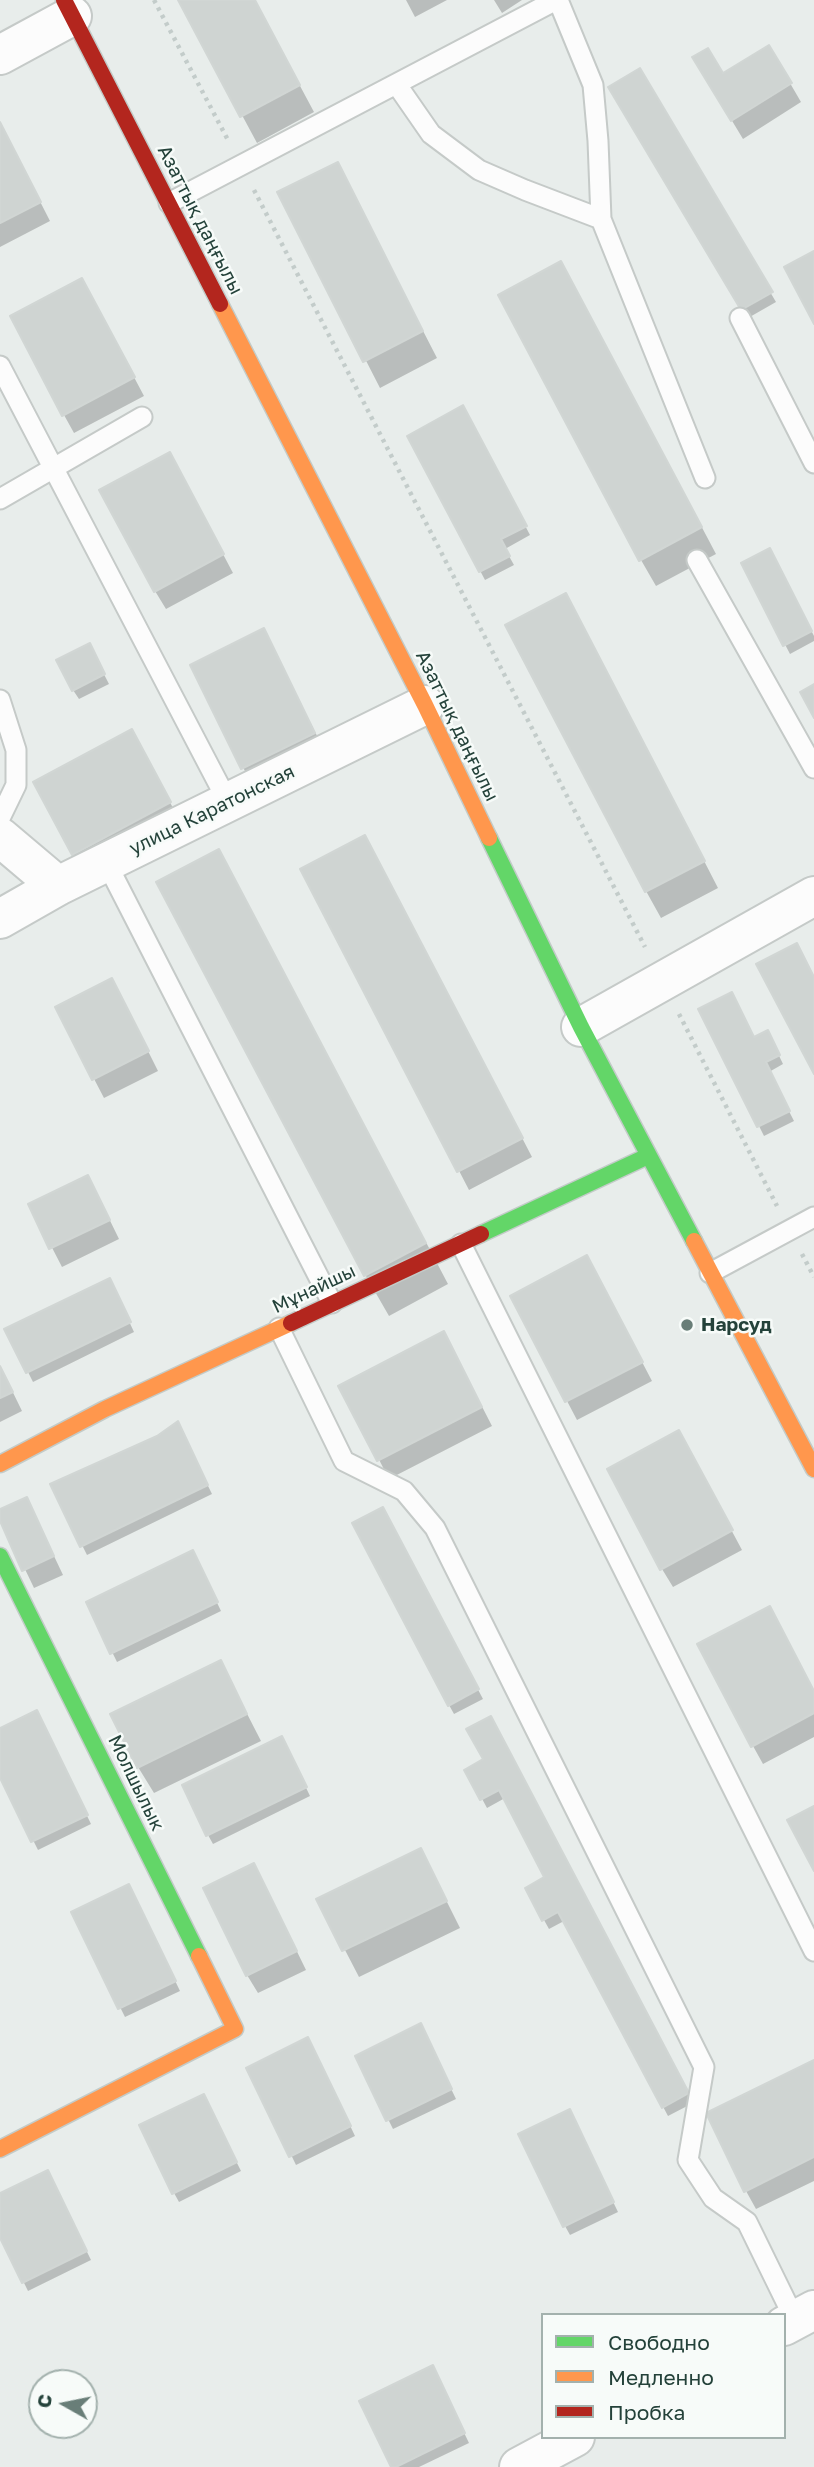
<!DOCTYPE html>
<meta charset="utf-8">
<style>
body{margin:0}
#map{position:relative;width:814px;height:2467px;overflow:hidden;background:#e8edeb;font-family:"Golos Text",sans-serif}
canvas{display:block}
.legend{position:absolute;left:541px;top:2313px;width:245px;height:126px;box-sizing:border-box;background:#f7fbf9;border:2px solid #a3b1ad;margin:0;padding:9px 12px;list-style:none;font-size:21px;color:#24423a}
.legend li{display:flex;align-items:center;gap:14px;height:35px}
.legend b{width:35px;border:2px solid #a3b1ad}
.north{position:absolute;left:28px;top:2369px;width:70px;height:70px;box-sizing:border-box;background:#f7fbf9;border:2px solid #a3b1ad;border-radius:50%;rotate:279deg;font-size:19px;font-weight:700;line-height:28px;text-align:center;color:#24423a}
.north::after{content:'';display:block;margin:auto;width:24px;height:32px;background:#697e78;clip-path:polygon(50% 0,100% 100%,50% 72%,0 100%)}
</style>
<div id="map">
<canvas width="814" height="2467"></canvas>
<ul class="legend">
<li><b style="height:9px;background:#63d668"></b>Свободно</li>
<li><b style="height:9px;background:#ff974d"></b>Медленно</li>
<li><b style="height:9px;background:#b3261e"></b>Пробка</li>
</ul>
<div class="north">С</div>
</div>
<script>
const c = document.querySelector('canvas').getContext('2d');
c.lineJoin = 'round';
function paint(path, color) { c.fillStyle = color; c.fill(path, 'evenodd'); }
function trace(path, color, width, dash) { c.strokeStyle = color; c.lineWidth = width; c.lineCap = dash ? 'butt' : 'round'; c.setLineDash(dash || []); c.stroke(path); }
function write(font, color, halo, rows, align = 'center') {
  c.font = font + ' "Golos Text",sans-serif'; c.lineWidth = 5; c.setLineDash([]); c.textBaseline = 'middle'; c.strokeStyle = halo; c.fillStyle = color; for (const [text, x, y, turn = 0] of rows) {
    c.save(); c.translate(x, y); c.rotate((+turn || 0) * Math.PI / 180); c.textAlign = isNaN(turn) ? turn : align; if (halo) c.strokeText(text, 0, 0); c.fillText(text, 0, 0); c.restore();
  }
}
const shadow = new Path2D(`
 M180,0H254L314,112L257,143Z
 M406,0H447L415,17Z
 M494,0H522L502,13Z
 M769,47L801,102L743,139L705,76H723Z
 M639,70L776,302L748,318L611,88Z
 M0,123L50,221L0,247Z
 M337,164L437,358L380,388L280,193Z
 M576,289L716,554L656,586L641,560Z
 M92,298L144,396L74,433L64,415Z
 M463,408L530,535L505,549L514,565L485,580L409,436Z
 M180,473L233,573L166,609L155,591Z
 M775,559L814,636V641L790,654L743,564Z
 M581,622L718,888L661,918L646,891Z
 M274,649L325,752L253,787L192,666Z
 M94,655L109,684L79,699L73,690Z
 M142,750L180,821L84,873L36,783Z
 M375,855L532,1157L469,1190L303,870Z
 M241,891L448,1284L389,1316L366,1276Z
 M122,999L158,1071L104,1098L57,1008Z
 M701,1010L754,1039L772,1041L783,1064L769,1072L794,1121L764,1136Z
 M98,1196L119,1239L62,1267L30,1205Z
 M597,1276L652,1381L577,1420L567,1401Z
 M114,1289L134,1332L33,1382L7,1330Z
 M454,1352L492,1426L389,1479L341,1386Z
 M0,1366L22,1411L0,1422Z
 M182,1433L212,1494L87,1555L52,1485Z
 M689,1451L742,1550L673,1587L662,1569Z
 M27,1499L63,1575L34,1588L0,1517V1511Z
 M387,1518L483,1699L454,1714L449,1705Z
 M197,1561L221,1611L117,1662L88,1603Z
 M221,1663L261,1741L154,1793L138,1767Z
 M814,1692V1737L763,1764L753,1746Z
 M41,1721L91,1824L38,1850L0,1774V1730Z
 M495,1727L693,2103L668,2116L564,1921L549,1929L544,1920L547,1878L505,1798L487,1808L467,1771L486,1760Z
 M287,1748L310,1796L213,1844L208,1835Z
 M421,1850L460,1928L359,1977L319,1900Z
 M264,1884L306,1970L258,1993L247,1975Z
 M134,1895L180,1991L125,2017L73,1913Z
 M425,2035L456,2099L393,2129L357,2057Z
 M313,2048L355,2136L296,2165L249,2068Z
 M814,2062V2181L756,2209L746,2191Z
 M208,2105L241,2171L179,2202L174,2193Z
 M574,2121L618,2212L570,2235L565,2226Z
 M52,2181L91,2260L28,2291L0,2234V2195Z
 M437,2377L469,2443L419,2467H393Z`);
const building = new Path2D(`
 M178,0H255L300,85L240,117Z
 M769,45L792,83L731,121L692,57L708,48L723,73Z
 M640,68L773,292L741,310L608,87Z
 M0,122L41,202L0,223Z
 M338,162L423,331L363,362L277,192Z
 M814,251V324L784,267Z
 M561,261L702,527L639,561L498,295Z
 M82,278L135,377L62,416L10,316Z
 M463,405L527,526L501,539L510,556L479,572L407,436Z
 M170,452L224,554L154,592L99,490Z
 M770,548L812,631L783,646L741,563Z
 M566,593L705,861L645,892L505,625Z
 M264,628L315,733L241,769L190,665Z
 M90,643L105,674L72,691L56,660Z
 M814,684V718L800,692Z
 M132,729L171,802L72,855L33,782Z
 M365,835L523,1138L457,1172L300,869Z
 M219,849L426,1243L364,1276L156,882Z
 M797,943L814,977V1074L756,964Z
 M112,978L149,1051L92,1080L55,1007Z
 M732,992L754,1037L768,1030L780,1055L766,1062L790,1111L757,1127L698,1009Z
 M88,1175L110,1220L49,1249L28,1204Z
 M587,1255L643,1362L565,1402L510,1296Z
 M110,1278L131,1322L26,1373L4,1329Z
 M444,1331L482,1407L377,1461L338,1386Z
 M0,1366L13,1392L0,1398Z
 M178,1421L208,1485L80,1547L50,1484L157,1436Z
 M679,1430L733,1530L660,1570L607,1469Z
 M27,1497L54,1556L22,1571L0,1521V1509Z
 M383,1507L479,1689L448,1706L352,1523Z
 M193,1550L218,1602L110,1654L86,1602Z
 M770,1606L814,1691V1713L751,1747L697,1644Z
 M221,1660L247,1714L137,1768L110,1714Z
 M37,1710L88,1815L31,1842L0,1778V1728Z
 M491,1716L689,2093L662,2108L558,1912L542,1921L525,1888L544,1877L499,1790L480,1800L464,1770L483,1759L466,1729Z
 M282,1736L307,1787L206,1836L182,1785Z
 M814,1806V1871L787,1820Z
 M421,1848L447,1901L342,1951L316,1899Z
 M254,1863L297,1951L246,1976L203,1888Z
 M129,1884L176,1981L118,2009L71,1912Z
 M421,2023L452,2089L386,2121L355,2056Z
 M308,2037L351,2126L289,2157L246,2068Z
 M814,2060V2157L744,2192L706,2113Z
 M204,2094L237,2162L172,2194L139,2125Z
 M570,2109L614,2202L563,2227L518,2134Z
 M48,2170L87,2251L22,2283L0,2238V2193Z
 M433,2365L465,2433L396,2467H391L359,2401Z`);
const path = new Path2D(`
 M154,0L229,142
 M254,190L645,947
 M679,1014L777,1206
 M802,1254L814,1277`);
const lane = new Path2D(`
 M558,0L593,85L598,141L601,219L705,478
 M397,85L431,134L479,170L525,190L601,219
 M169,203L556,0
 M740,318L814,463
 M0,366L228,802
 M0,499L142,417
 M697,560L814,768
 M0,700L16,750V785L0,818
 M106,862L332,1303
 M461,1244L814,1951
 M710,1273L814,1217
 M279,1328L344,1461L404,1491L435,1528L704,2067L688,2160L713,2198L747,2222L795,2320`);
const street = new Path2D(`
 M0,55L72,16
 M0,837L58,886
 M0,919L58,886L425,705
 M581,1027L814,896
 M784,2326L814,2310
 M519,2467L575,2437`);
const fast = new Path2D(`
 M489,838L581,1027L694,1241
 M481,1234L648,1156
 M0,1556L199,1956`);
const slow = new Path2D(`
 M220,304L425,705L489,838
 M694,1241L814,1469
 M0,1464L105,1409L291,1323
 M0,2149L235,2029L199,1956`);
const jam = new Path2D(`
 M64,0L220,304
 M291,1323L481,1234`);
const markers = [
 [687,1325,7,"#697e78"]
];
const streetNames = [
 ["Азаттық даңғылы",200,220,63],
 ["Азаттық даңғылы",457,726,64],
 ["улица Каратонская",212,810,-26],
 ["Мұнайшы",314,1289,-25],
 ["Молшылык",136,1783,64]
];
const poiNames = [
 ["Нарсуд",701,1325]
];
paint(shadow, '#0003');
paint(building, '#cfd4d2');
trace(building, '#d1d6d4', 2);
trace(lane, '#c5cac8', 23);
trace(street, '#c5cac8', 42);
trace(fast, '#c3cbc8', 19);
trace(slow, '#c3cbc8', 19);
trace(jam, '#c3cbc8', 19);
trace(path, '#c3ccca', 4.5, [3.5, 5]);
trace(lane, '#fcfcfc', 19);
trace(street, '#fcfcfc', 38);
trace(fast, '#63d668', 16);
trace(slow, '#ff974d', 16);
trace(jam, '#b3261e', 16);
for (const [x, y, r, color] of markers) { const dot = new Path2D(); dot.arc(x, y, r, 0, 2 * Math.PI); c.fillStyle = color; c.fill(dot); trace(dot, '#f7fbf9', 2.5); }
write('19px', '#24423a', '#f7fbf9', streetNames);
write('bold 19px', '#24423a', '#f7fbf9', poiNames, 'left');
</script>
